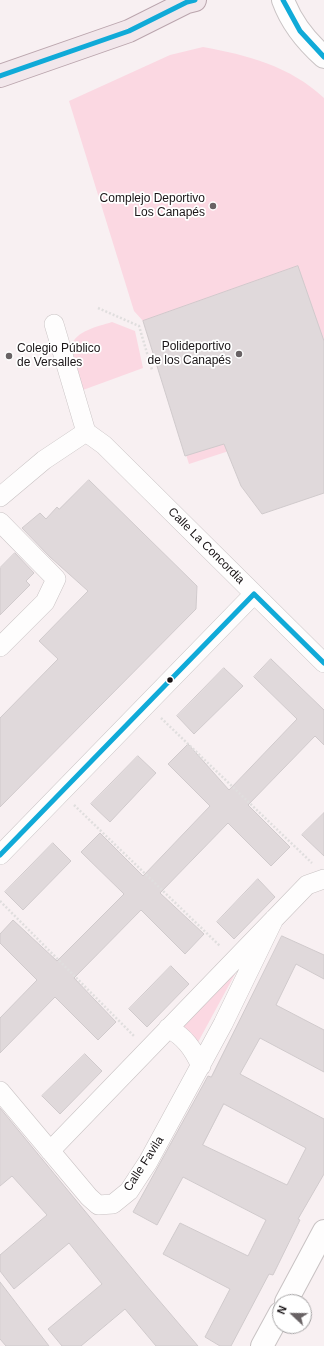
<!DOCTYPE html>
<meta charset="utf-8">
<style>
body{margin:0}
#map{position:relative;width:324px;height:1346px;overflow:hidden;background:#f8f0f2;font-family:Helvetica,sans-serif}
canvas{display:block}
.north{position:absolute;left:272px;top:1294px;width:40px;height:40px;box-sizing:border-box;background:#fff;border:1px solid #a3a1a2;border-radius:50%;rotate:292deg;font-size:11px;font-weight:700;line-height:16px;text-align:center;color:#1a1517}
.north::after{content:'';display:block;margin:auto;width:14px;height:18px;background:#686264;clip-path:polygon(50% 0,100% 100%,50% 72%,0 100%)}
</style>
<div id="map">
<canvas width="324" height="1346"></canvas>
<div class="north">N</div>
</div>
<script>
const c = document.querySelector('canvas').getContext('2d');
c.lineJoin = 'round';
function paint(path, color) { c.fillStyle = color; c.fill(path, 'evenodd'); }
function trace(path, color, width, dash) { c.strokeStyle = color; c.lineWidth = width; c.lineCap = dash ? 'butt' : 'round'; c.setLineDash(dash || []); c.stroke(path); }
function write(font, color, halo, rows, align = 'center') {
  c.font = font + ' Helvetica,sans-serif'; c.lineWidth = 3.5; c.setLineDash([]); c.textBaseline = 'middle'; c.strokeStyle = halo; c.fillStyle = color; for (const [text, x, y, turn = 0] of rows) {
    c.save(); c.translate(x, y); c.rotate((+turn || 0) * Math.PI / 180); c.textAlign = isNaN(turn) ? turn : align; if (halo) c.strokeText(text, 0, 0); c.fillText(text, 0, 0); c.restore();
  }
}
const green = new Path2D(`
 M203,47C247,55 290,66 324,98V420L189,464L143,321L134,311L69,101L170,55Z
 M112,322L135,331L143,368L83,390L71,346C77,330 97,327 112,322Z
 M236,971L235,974L197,1044L183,1029V1019Z`);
const building = new Path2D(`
 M298,266L324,341V493L262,514L241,486L224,444L185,456L143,321Z
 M89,480L197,586L196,609L0,807V718L58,659L39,641L88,591L50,557L22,528L40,513L46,519L57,507L59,509Z
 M15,553L34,573L26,581L30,585L0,615V568Z
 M271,659L324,710V745L315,736L248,805L290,847L271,866L228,823L160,893L204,934L185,954L141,910L74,978L116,1022L98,1040L55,997L0,1053V1018L37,980L0,943V934L13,920L57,961L124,894L81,852L100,833L143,876L210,806L168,764L188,744L229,790L297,719L254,677Z
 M224,668L243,686L194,734L177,716Z
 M138,756L156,773L110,822L91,804Z
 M324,813V856L302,835Z
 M53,843L71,861L23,910L5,892Z
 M258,879L275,897L234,939L217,922Z
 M282,936L324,955V979L296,964L276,1005L324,1030V1072L260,1038L240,1074L324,1119V1174L298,1219L300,1220L273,1275L269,1274L231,1346H220L205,1337L230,1289L163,1254L180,1223L248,1256L266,1220L183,1177L157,1225L133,1212L208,1076L211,1077ZM224,1104L306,1148L287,1185L203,1145Z
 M171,966L189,984L147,1027L129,1009Z
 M85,1054L102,1071L60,1114L42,1096Z
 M0,1108L145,1284L198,1346H156L125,1309L81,1346H62L48,1329L102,1284L69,1243L14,1289L0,1271V1255L47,1215L12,1176L0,1186Z
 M0,1282L49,1346H6L0,1339Z`);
const path = new Path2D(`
 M98,308L139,326L152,370
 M161,718L312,863
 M74,805L220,946
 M0,901L134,1036`);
const street = new Path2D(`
 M54,324L86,432
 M86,432L104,445L324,663
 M0,497L44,460L86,432
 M0,522L56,579L45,602L0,647
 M0,855L254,594
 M168,1028C185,1037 193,1049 201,1066
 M0,1091L89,1197L98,1205L113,1204L129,1191L148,1162L223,1024L274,919
 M50,1151L307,885L324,879`);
const secondary = new Path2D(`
 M283,0C291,22 307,42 324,57
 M286,1302L324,1231
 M262,1346L280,1313`);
const primary = new Path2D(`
 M0,76L129,31L187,2L195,0`);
const bus1 = new Path2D(`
 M283,0L300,31L324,57
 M0,76L129,31L187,2L195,0
 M0,855L254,594L324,663`);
const markers = [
 [213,206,4,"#686264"],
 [239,354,4,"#686264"],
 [9,356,4,"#686264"],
 [170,680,3.5,"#1a1517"]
];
const poiNames = [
 ["Complejo Deportivo",205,199],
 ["Los Canapés",205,213],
 ["Polideportivo",231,347],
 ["de los Canapés",231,361],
 ["Colegio Público",17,349,"left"],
 ["de Versalles",17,363,"left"]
];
const streetNames = [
 ["Calle La Concordia",206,546,45],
 ["Calle Favila",144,1164,-57]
];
paint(green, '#fbd8e2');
paint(building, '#e0d9db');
trace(building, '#d0cacc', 1);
trace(street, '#c8c2c3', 20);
trace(secondary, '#c8c2c3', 24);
trace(primary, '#baa5ad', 24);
trace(path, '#e0dede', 2.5, [2, 2]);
trace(street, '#fefdfd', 19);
trace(secondary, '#fefdfd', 22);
trace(primary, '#f2e7eb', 22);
trace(bus1, '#10aad8', 5);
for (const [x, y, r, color] of markers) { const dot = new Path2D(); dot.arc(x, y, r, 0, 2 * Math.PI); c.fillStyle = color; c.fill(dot); trace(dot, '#fff', 1.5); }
write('12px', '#1a1517', '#fff', poiNames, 'right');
write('12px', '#1a1517', '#fff', streetNames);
</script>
